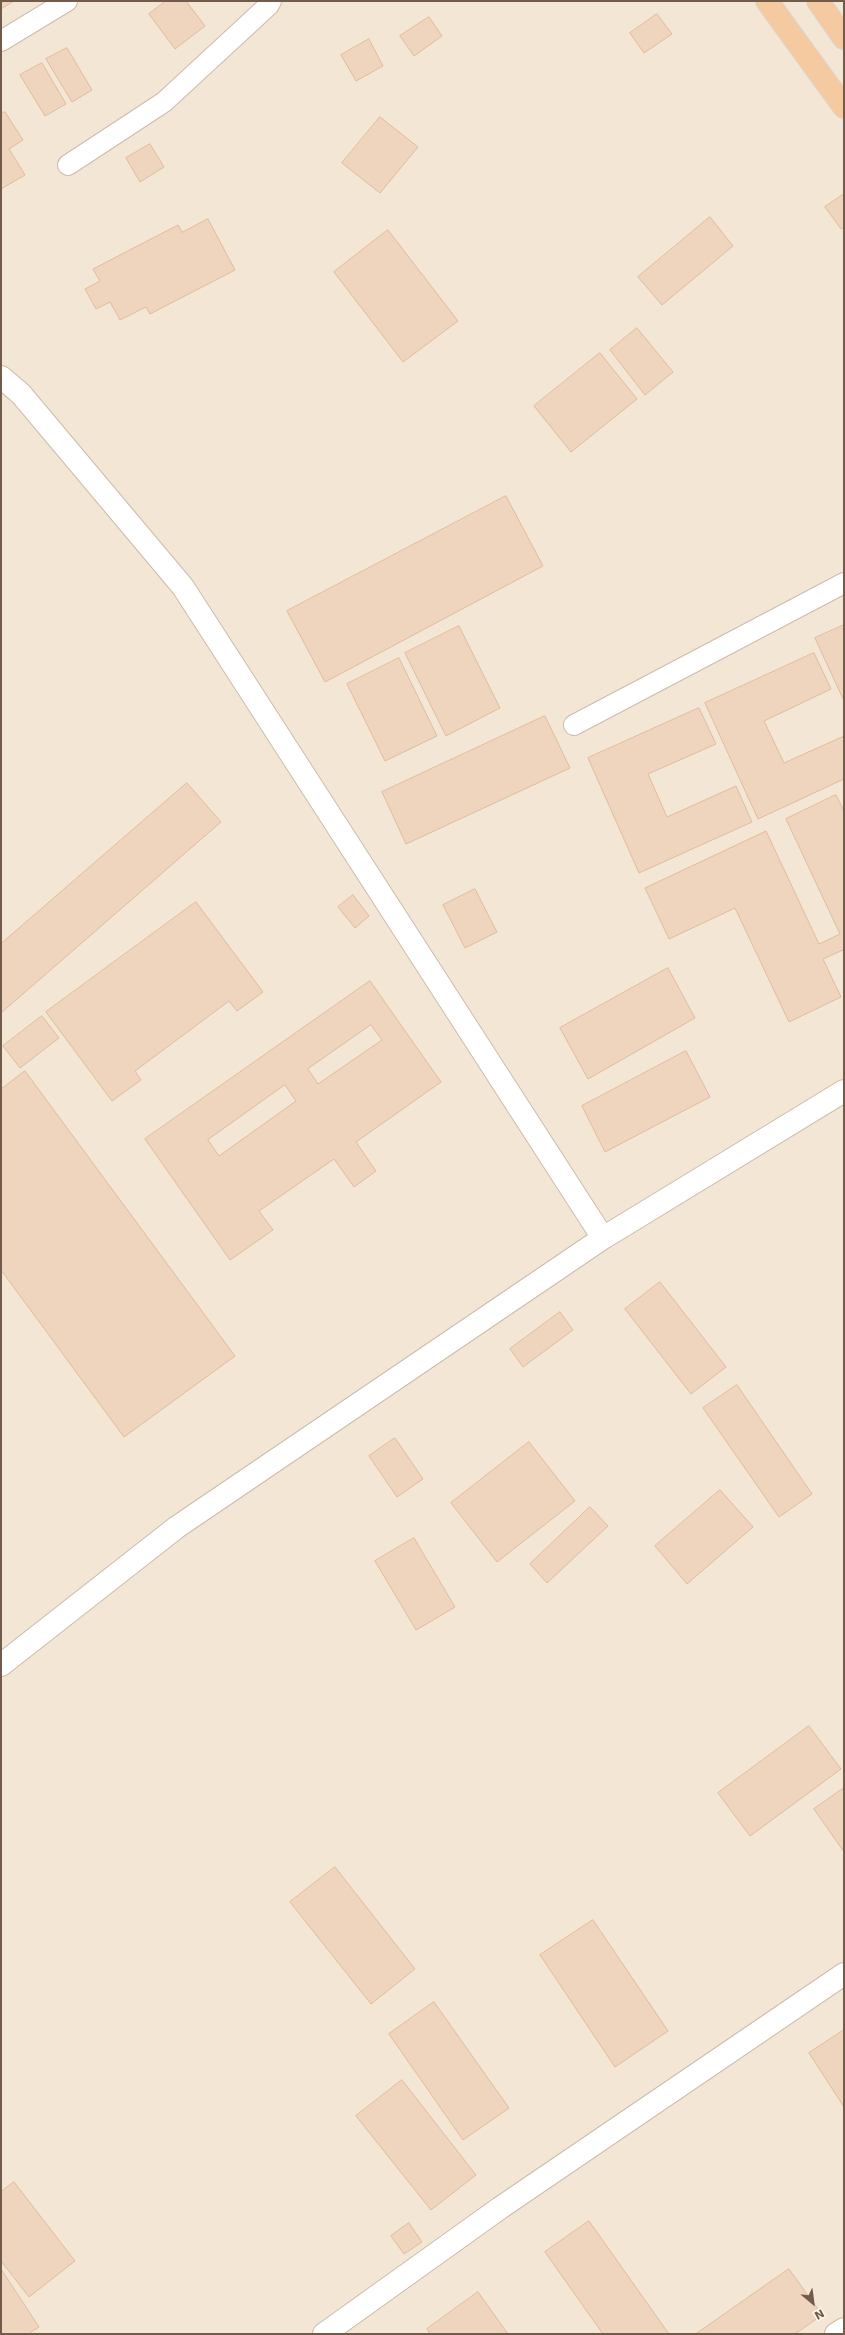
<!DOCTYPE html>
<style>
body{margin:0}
#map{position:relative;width:845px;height:2335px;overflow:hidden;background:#fbf4e5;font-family:"DejaVu Sans",sans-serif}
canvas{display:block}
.frame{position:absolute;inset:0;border:2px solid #735b4b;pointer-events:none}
.north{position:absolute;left:793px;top:2283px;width:40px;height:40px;-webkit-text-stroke:3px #fef8eb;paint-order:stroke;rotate:151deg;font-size:11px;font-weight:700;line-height:16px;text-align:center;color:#735b4b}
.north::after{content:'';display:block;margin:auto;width:14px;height:18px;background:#735b4b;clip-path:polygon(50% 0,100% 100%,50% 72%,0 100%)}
</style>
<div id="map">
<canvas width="845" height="2335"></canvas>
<div class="frame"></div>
<div class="north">N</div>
</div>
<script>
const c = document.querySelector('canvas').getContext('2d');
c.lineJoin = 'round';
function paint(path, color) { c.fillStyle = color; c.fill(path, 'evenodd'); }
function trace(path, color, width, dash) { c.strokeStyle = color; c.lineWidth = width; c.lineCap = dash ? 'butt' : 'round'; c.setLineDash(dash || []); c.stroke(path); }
const residential = new Path2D(`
 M1,1H844V2334H1Z`);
const building = new Path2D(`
 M1,1H14L1,9Z
 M166,1H186L205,26L175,49L149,14Z
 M657,14L672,34L644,53L630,33Z
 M429,17L442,36L414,56L400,36Z
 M369,39L383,66L356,81L341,55Z
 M67,48L92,90L72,102L46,59Z
 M42,63L66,104L45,116L20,75Z
 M5,112L23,140L9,149L25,175L1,189V114Z
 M380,117L418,147L380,193L342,163Z
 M150,144L164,167L140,182L126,158Z
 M844,194V227L841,229L825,207Z
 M710,217L733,246L662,305L638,277Z
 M208,219L235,270L150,314L146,307L120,320L110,302L96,309L85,289L100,281L93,269L178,225L182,232Z
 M388,230L458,321L403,362L334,272Z
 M637,328L673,372L645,395L610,350Z
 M600,353L637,399L571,452L534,406Z
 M506,496L543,566L325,682L287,611Z
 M844,625V701L815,638Z
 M459,626L500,708L446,736L405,653Z
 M814,653L831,689L764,721L784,763L844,736V779L758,819L705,703Z
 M399,658L437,736L385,761L347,684Z
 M699,708L716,744L648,774L667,817L736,786L752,822L639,873L588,758Z
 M545,716L570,768L406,844L382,792Z
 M187,783L221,822L1,1013V944Z
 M836,795L844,811V951L843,950L823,959L841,997L789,1022L735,908L669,939L645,888L766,831L819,944L840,934L786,819Z
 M475,889L497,932L465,948L443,905Z
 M353,895L369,916L355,928L338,907Z
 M196,902L263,992L237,1011L229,1001L135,1071L141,1080L112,1101L46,1012Z
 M668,968L695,1018L588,1079L560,1028Z
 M370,981L441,1082L356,1142L376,1171L354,1187L334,1159L259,1211L273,1230L230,1260L145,1139ZM371,1025L382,1040L318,1084L308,1069ZM285,1085L296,1101L219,1156L208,1140Z
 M42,1016L59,1038L20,1068L3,1046Z
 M686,1051L710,1097L605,1152L582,1106Z
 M25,1071L235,1356L124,1437L1,1270V1086L2,1088Z
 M660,1282L726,1367L691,1394L625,1309Z
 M560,1312L573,1330L523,1367L510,1349Z
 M737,1385L812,1494L779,1517L703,1408Z
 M395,1438L423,1479L397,1497L369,1456Z
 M529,1442L575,1501L497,1562L451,1503Z
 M720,1490L753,1527L687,1584L655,1546Z
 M590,1507L608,1526L547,1583L530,1564Z
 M414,1538L455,1607L416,1630L375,1561Z
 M809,1726L841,1769L750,1836L718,1793Z
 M844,1788V1852L814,1809Z
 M335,1867L415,1969L371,2004L290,1902Z
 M593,1920L668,2031L615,2067L540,1955Z
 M434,2002L509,2108L463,2140L389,2034Z
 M844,2030V2107L809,2053Z
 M402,2080L476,2175L431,2210L356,2116Z
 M14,2182L75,2261L29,2297L1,2261V2192Z
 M589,2221L669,2334H603L545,2252Z
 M409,2223L422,2242L404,2254L391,2236Z
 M1,2269L39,2327L28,2334H1Z
 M789,2269L822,2315L795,2334H696Z
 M478,2292L508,2334H430L427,2329Z`);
const service = new Path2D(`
 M1,41L67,1
 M68,165L164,102L268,6L271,1
 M574,725L844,583`);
const minor = new Path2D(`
 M1,377L21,394L183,587L603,1238
 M1,1665L177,1527L603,1238L844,1091
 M324,2334L500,2208L844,1974
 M836,2334L844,2329`);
const trunk = new Path2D(`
 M767,1L844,107
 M818,1L844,38`);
paint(residential, '#f3e6d4');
paint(building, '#efd4be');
trace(building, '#e1bc9f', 1);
trace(service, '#ccbcac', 22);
trace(minor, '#ccbcac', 24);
trace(trunk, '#dbd4d0', 24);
trace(service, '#fff', 20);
trace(minor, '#fff', 22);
trace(trunk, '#f5caa0', 22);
</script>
